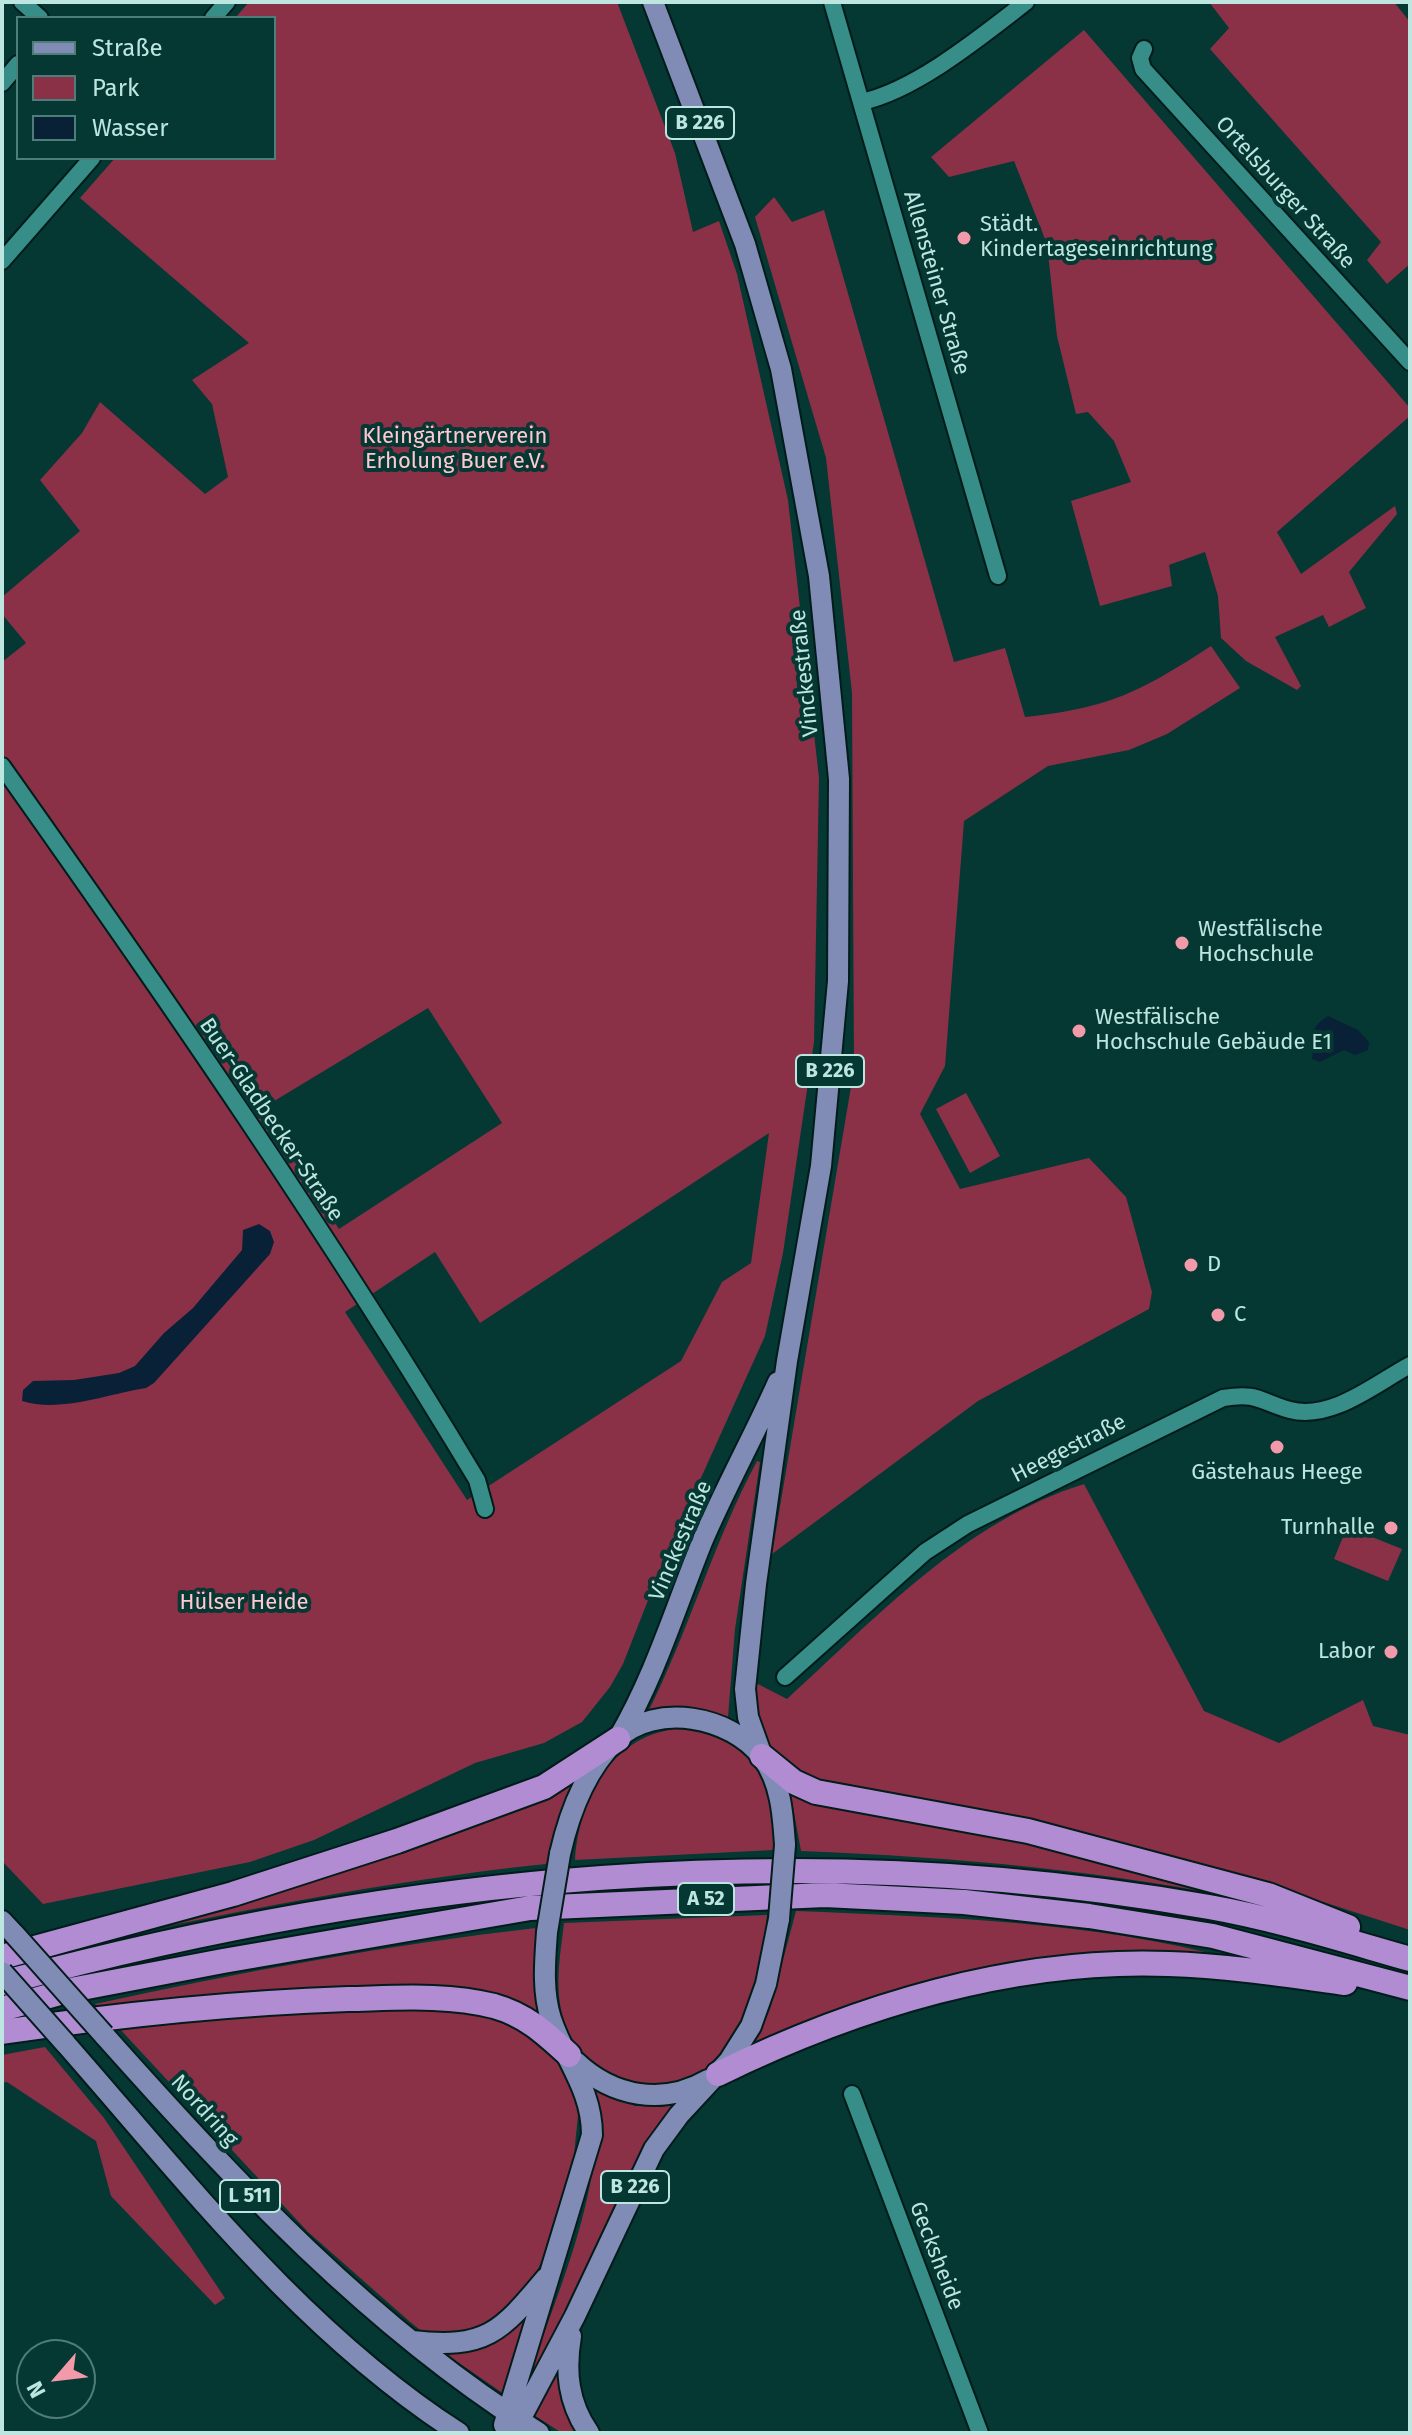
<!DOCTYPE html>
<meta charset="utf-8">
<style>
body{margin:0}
#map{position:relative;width:1412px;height:2435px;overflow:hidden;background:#053733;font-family:"Fira Sans",sans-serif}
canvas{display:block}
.frame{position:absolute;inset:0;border:4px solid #bee6e1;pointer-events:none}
.legend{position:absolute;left:16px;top:16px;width:260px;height:144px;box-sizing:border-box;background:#053733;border:2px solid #4f7d79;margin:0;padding:10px 14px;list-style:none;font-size:24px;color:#bee6e1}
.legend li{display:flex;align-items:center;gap:16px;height:40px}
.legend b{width:40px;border:2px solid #4f7d79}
.north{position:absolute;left:16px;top:2339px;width:80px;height:80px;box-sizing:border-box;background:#053733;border:2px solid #4f7d79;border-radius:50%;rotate:242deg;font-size:22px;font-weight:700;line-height:32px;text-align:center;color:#bee6e1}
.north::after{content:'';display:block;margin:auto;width:28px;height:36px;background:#f39aaa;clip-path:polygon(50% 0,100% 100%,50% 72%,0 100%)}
</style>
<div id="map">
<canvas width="1412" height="2435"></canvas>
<div class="frame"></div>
<ul class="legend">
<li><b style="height:10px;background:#808cb5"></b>Straße</li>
<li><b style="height:22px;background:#8a3148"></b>Park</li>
<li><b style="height:22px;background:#092137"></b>Wasser</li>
</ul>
<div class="north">N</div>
</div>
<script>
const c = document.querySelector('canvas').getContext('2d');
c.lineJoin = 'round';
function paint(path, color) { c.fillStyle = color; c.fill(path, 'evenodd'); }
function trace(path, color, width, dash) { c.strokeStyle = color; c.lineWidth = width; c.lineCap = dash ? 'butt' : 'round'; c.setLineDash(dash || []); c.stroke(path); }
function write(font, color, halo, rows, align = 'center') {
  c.font = font + ' "Fira Sans",sans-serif'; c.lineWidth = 8; c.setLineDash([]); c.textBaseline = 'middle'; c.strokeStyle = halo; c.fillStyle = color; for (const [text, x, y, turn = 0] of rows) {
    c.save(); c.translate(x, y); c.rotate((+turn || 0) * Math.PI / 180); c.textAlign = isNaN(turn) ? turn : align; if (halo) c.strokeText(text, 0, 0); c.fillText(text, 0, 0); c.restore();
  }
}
const green = new Path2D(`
 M249,2H617L675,153L693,232L719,221L737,274L788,500L819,778L814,1042L783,1253L765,1336L663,1562L623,1664L610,1687L582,1722L544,1743L475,1763L314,1840L250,1862L43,1904L2,1861V662L26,643L2,614V597L80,531L40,480L82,433L100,402L205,494L228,477L212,404L192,380L249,343L80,198L115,158H274V18H235ZM428,1008L502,1123L339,1229L261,1109ZM769,1133L751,1263L722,1282L681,1361L467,1500L345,1312L435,1252L480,1323Z
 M1209,2H1394L1410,22V264L1387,284L1367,260L1381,242L1210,49L1229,28Z
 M1084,30L1410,408V416L1277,532L1301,574L1395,506L1397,514L1349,572L1366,608L1329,627L1323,615L1275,637L1301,686L1297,690L1246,661L1221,638L1218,596L1205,552L1169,565L1172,586L1100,606L1071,501L1131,482L1114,441L1088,412L1076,414L1057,336L1047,244L1014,161L949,177L931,157Z
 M774,197L792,222L824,210L954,662L1005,648L1025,717C1110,708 1140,692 1211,646L1240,688L1167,734L1129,750L1048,766L964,821L945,1066L920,1114L960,1189L1089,1158L1126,1197L1152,1292L1149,1309L978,1401L772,1554L854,1069L852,693L826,458L755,217Z
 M966,1093L1000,1156L970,1173L936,1109Z
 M757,1461L760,1462L735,1629L728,1717C701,1708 676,1705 647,1714C689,1631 713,1543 757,1461Z
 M1084,1484L1204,1711L1279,1743L1363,1700L1373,1726L1410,1735V1930L1218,1868L978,1812L831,1786L803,1776L776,1759L760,1734L754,1682L787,1699C877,1617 965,1521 1084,1484Z
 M1347,1527L1402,1549L1388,1581L1334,1559Z
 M675,1729C720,1731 759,1754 772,1800C776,1815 774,1834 774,1850L575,1860C579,1800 610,1737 675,1729Z
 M572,1784L546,1864C383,1881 223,1914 62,1948Z
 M790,1791L1012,1836L1263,1903C1110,1871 957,1857 801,1851Z
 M796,1911C939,1917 1094,1921 1232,1959L1108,1957L750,2052L770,2009Z
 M767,1915C762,1965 755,2016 721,2057C676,2108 589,2087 566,2026C553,1993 560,1957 564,1923Z
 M536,1928L537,1989L544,2018L525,2007L101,2012L95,2004C241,1972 387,1945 536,1928Z
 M402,2007L493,2014L527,2030L564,2062L579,2106L574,2155L541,2263L522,2299L479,2334H425L409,2321L308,2232L118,2027L267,2010Z
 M45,2047L104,2118L225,2298L215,2305L111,2196L96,2141L7,2082L2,2083V2055Z
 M594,2089L635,2106L674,2105L644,2146L531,2393L521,2405C549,2303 608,2198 594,2089Z
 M530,2311L504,2394L449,2356L451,2351Z
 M563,2353L580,2433H562L532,2414Z`);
const water = new Path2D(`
 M1328,1016L1358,1030L1369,1042L1368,1050L1355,1055L1344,1050L1320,1062L1312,1059C1315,1040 1307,1028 1328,1016Z
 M259,1224L270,1231L274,1242L270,1254L154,1383L146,1388C108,1394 60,1413 22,1401L23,1390L33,1381L74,1380L119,1373L135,1366L164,1333L193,1308L242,1250L243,1230Z`);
const minor = new Path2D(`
 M22,2L40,18
 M832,2L998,576
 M213,18L227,2
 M1144,49L1140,58L1143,69L1410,362
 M2,83L18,64
 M861,102C915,91 982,36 1026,2
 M2,261L92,158
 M2,766C167,999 330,1235 477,1480L485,1509
 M785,1677L925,1552L968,1524L1223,1398C1259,1392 1260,1402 1290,1410C1331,1421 1375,1384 1410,1365
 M852,2094L980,2433`);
const major = new Path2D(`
 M653,2L745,244L781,369L819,576L839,779L838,981L821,1166L787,1361L756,1584L745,1689L748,1717L762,1756
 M618,1739C655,1676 675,1609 702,1542C725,1488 754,1436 778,1382
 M560,1854C569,1814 586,1769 617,1739C656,1702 731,1716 762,1757C781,1782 783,1815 785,1845
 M2,1921L15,1935
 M104,2035C236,2183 370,2327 539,2433
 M65,2043C187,2182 302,2332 459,2433
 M576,2062C613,2097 663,2106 708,2080
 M571,2336C565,2371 568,2403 589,2433
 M412,2341C486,2349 500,2333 546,2278
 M504,2425L592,2135C592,2089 565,2061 551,2019C542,1991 545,1960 547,1932
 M513,2433L575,2316L654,2149L679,2115L729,2061L751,2026L766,1984L779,1919`);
const highway = new Path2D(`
 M762,1756L794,1782L816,1792L1028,1831L1268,1895L1348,1927
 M2,1957L233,1894L397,1841L544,1787L618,1739
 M2,1983C398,1876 803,1835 1209,1907C1277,1919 1343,1940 1410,1959
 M2,2009L71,1990L223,1961L530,1908L825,1895L964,1902L1089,1916L1213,1936L1410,1988
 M2,2032C117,2015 231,2003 348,1999C396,1998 447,1994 494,2006C526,2015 545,2033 569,2055
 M718,2074C857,2006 1014,1958 1169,1964C1228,1966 1287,1975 1345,1983`);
const majorBridge = new Path2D(`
 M779,1919L785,1845
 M547,1932L560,1854
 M15,1935L104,2035
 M2,1972L65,2043`);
const markers = [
 [964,238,8,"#f39aaa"],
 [1182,943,8,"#f39aaa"],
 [1079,1031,8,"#f39aaa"],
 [1191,1265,8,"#f39aaa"],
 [1218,1315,8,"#f39aaa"],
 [1277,1447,8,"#f39aaa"],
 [1391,1528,8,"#f39aaa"],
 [1391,1652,8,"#f39aaa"]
];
const shields = [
 [700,123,68],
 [830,1071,68],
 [706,1899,56],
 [635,2187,68],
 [250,2196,60]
];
const shieldNames = [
 ["B 226",700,123],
 ["B 226",830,1071],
 ["A 52",706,1899],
 ["B 226",635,2187],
 ["L 511",250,2196]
];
const streetNames = [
 ["Ortelsburger Straße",1285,193,48],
 ["Allensteiner Straße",936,283,74],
 ["Vinckestraße",805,673,-96],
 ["Buer-Gladbecker-Straße",271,1120,56],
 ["Heegestraße",1069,1449,-27],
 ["Vinckestraße",681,1541,-67],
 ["Nordring",204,2111,48],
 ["Gecksheide",936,2256,69]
];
const poiNames = [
 ["Städt.",980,225],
 ["Kindertageseinrichtung",980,250],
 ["Westfälische",1198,930],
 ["Hochschule",1198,955],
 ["Westfälische",1095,1018],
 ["Hochschule Gebäude E1",1095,1043],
 ["D",1207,1265],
 ["C",1234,1315],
 ["Gästehaus Heege",1277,1473,"center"],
 ["Turnhalle",1375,1528,"right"],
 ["Labor",1375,1652,"right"]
];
const parkNames = [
 ["Kleingärtnerverein",455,437],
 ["Erholung Buer e.V.",455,462],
 ["Hülser Heide",244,1603]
];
paint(green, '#8a3148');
paint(water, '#092137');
trace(minor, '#021c1a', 20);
trace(major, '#021c1a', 24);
trace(highway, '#021c1a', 28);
trace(minor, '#378d87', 16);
trace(major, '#808cb5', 20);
trace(highway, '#b18cd3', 24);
trace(majorBridge, '#021c1a', 24, []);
trace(majorBridge, '#808cb5', 20);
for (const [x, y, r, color] of markers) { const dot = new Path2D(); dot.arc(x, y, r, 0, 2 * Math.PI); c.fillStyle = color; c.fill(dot); trace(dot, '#053733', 3); }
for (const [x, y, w] of shields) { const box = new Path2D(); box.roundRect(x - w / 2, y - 16, w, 32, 6); c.fillStyle = '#053733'; c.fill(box); trace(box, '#bee6e1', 2); }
write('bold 20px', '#bee6e1', null, shieldNames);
write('22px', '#bee6e1', '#053733', streetNames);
write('22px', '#bee6e1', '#053733', poiNames, 'left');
write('22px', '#ffc9d1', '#053733', parkNames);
</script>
